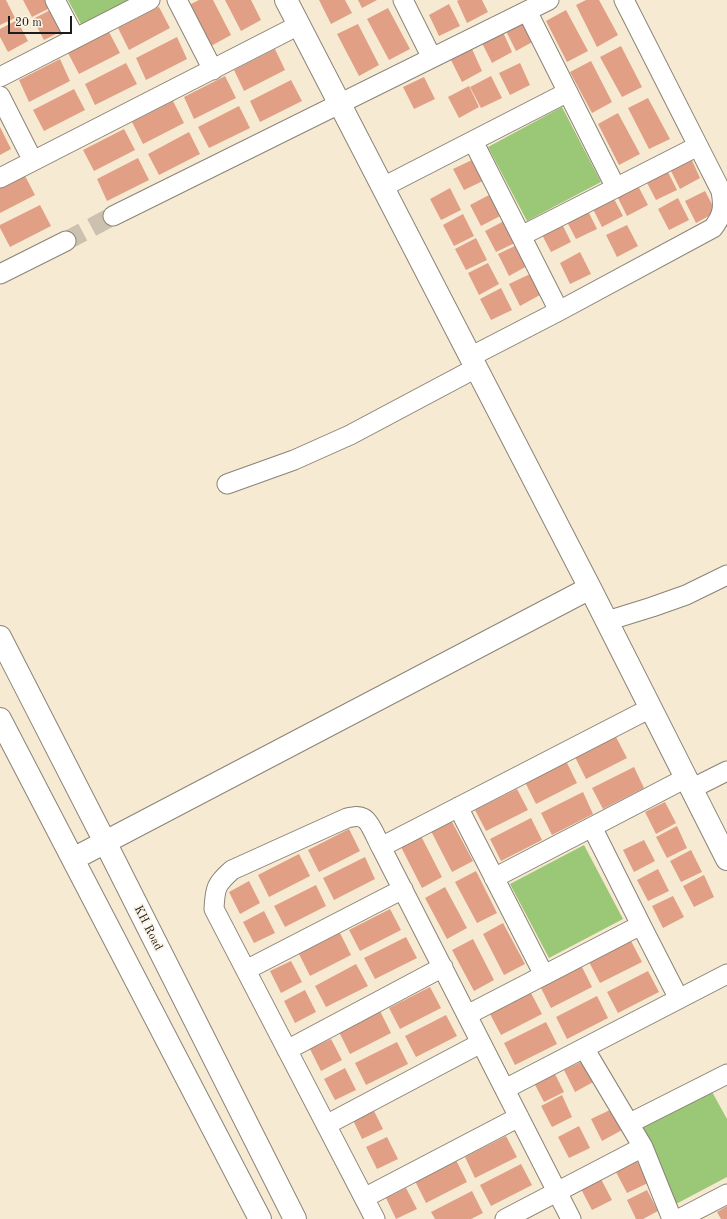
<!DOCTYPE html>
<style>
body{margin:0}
#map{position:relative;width:727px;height:1219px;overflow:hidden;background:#f7ead2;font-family:"Old Standard TT",serif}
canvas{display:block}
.scale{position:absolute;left:8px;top:16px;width:64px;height:18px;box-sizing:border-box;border:2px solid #1c1c1c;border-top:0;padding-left:5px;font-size:12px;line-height:14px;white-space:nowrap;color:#1c1c1c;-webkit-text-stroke:3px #fcf5e5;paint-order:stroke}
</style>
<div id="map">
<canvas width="727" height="1219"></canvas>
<div class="scale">20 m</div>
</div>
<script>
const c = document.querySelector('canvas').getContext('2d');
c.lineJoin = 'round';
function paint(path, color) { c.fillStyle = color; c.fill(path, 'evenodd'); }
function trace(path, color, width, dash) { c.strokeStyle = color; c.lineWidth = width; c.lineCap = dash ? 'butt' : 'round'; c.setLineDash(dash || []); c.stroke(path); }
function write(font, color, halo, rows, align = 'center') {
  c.font = font + ' "Old Standard TT",serif'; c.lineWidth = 3.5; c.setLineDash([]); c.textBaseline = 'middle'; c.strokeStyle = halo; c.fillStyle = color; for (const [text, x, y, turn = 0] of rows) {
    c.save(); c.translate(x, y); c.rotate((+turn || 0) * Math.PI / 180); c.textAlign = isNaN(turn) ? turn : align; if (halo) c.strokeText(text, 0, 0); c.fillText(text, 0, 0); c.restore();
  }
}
const green = new Path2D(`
 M68,0H132L82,26Z
 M562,107L601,182L527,221L488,147Z
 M584,845L623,919L549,958L510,884Z
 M711,1090L727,1119V1177L676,1204L637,1129Z`);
const building = new Path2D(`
 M0,0H6L15,18L0,25Z
 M23,0H49L52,7L32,17Z
 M199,0H213L231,35L211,46L189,5Z
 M225,0H251L261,20L241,31Z
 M319,0H345L352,13L331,24Z
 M358,0H377L362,8Z
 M459,0H482L488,12L467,23L457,1Z
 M586,0H599L618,35L597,47L576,5Z
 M449,4L460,26L439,36L429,15Z
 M159,7L170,28L129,50L118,28Z
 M54,8L64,30L44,40L33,19Z
 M388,8L410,49L389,60L367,19Z
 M566,10L588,51L567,62L546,21Z
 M525,19L536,40L516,51L505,29Z
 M17,20L28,41L8,52L0,37V29Z
 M358,24L379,65L359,76L337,34Z
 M502,30L512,52L492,63L481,41Z
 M109,32L120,53L79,74L68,53Z
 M177,37L187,59L146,80L136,58Z
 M621,46L642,87L622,97L600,57Z
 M275,49L285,70L244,91L234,70Z
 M472,49L482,71L462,82L451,60Z
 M60,59L70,81L29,102L19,80Z
 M591,61L612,102L592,113L570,72Z
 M126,63L137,84L95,105L85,84Z
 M520,63L530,85L510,95L499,73Z
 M225,76L236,98L194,119L184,97Z
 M491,76L502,98L481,108L470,87Z
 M424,77L435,99L414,109L403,87Z
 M291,80L302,101L260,122L250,101Z
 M469,86L479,107L459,118L448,97Z
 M74,89L85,110L44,131L33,110Z
 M648,98L670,139L649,149L628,108Z
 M173,101L184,123L143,144L132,122Z
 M239,106L250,128L209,148L198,127Z
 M618,113L640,154L619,165L598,124Z
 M0,127L11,149L0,155Z
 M124,129L135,150L94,171L83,150Z
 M189,132L200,154L159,175L148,154Z
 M690,156L700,178L680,189L669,167Z
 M138,158L149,180L107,201L97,179Z
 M474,159L485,180L464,190L453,169Z
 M666,168L677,190L656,200L645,179Z
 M24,174L35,195L0,213V186Z
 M637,184L648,205L627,216L616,194Z
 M450,188L461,210L441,220L430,199Z
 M705,191L716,212L696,223L685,201Z
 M491,194L502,215L481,226L470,205Z
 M612,195L623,216L602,227L591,205Z
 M678,198L689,220L669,230L658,209Z
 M40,205L51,226L10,247L0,228V225Z
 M586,207L597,229L576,239L565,218Z
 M463,214L474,236L454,246L443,225Z
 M506,220L517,242L496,252L485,231Z
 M560,220L571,242L551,252L540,231Z
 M627,225L638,246L617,257L606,235Z
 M476,238L487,260L466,270L455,249Z
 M519,244L529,265L509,276L498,254Z
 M580,252L591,274L570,284L560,263Z
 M488,263L499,284L479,295L468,273Z
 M530,274L540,295L520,306L509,284Z
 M501,288L512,310L491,320L480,299Z
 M616,737L627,758L586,779L575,757Z
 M566,761L577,783L536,804L525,782Z
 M634,767L644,788L603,809L592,788Z
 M517,789L528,810L486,831L475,810Z
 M583,792L593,814L552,835L541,813Z
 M665,802L676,823L656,834L645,812Z
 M531,818L542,840L501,861L490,839Z
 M451,820L473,861L452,872L431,831Z
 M677,826L687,848L667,858L656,837Z
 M349,829L360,851L319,872L308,850Z
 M421,836L442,877L422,888L401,847Z
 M644,840L655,861L634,872L623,850Z
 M691,850L702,872L681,882L670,861Z
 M299,854L310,876L269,897L258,875Z
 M365,857L375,879L334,900L323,878Z
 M658,869L669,891L648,901L637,880Z
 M476,871L497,913L477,923L455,882Z
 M704,875L714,897L694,907L683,886Z
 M249,881L260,903L240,914L229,892Z
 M316,885L326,906L285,927L274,906Z
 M445,887L467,928L447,939L425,898Z
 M673,896L684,917L663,928L652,906Z
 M390,909L401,930L360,951L349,930Z
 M264,911L275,933L254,943L243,922Z
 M503,923L525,964L504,975L483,934Z
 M340,933L351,955L310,976L299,954Z
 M406,937L417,958L375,979L364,958Z
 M473,939L494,980L474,991L452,950Z
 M631,941L642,962L600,983L589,962Z
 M291,961L302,982L281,993L270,971Z
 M356,964L368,986L326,1007L315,986Z
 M581,965L592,987L551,1008L540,986Z
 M648,971L659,992L618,1013L607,992Z
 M430,987L441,1008L400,1029L389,1008Z
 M305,990L316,1012L295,1023L284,1001Z
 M531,993L542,1014L501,1035L490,1014Z
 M597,996L608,1018L567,1039L556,1017Z
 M380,1011L391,1033L350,1054L339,1032Z
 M446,1015L457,1036L416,1057L405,1036Z
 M546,1022L557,1044L515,1065L504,1043Z
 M331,1039L342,1060L321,1071L310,1049Z
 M397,1042L408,1064L366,1085L355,1063Z
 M585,1060L595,1081L575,1092L564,1070Z
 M345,1068L356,1090L335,1100L324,1079Z
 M553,1070L564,1092L544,1102L533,1081Z
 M562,1095L572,1117L552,1127L541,1106Z
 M372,1107L383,1129L362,1139L352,1118Z
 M612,1109L622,1130L602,1141L591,1119Z
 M579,1126L590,1148L569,1158L558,1137Z
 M506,1136L517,1157L475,1178L465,1157Z
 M387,1137L398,1159L377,1169L366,1147Z
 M456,1160L467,1182L426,1203L415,1181Z
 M637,1161L648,1183L627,1193L616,1172Z
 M521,1164L532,1185L491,1206L480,1185Z
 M601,1179L612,1200L592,1210L581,1189Z
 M406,1188L417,1209L396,1219L386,1198Z
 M647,1190L658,1211L643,1219H636L627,1200Z
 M472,1191L483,1213L471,1219H435L431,1212Z
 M727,1206V1219H721L717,1212Z`);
const streetTunnel = new Path2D(`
 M66,241L113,216`);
const street = new Path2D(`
 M55,0L75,38
 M177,0L213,70
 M403,0L432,58
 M527,11L616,188
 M0,77L150,0
 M0,96L33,161
 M473,141L559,311
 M0,178L299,25
 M383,187L568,92
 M113,216L549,0
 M521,236L698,146
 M0,274L66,241
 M470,357L559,311L713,228C723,215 724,207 721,191L624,0
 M227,484L294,460L350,435L476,368
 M607,621L652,607L686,595L727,575
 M691,789L727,771
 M458,807L544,975
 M592,827L641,925
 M494,878L686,778
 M246,970L403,889
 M467,1015L641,925L679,999
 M584,1048L643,1147L672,1219
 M287,1050L443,967
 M505,1089L727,974
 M630,1123L727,1074
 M326,1125L481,1043
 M364,1198L519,1117
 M375,1219L214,909C215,888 216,884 232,870L347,818C352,817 358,815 363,818C370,821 377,840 381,847
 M505,1219L643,1147
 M571,1219L381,847L639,714L651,709
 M679,1219L727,1194`);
const secondary = new Path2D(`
 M286,0L590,588L727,859
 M0,637L105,842L295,1219
 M0,719L260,1219
 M73,859L590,588`);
const streetNames = [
 ["KH Road",148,928,63]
];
paint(green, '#9bc876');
paint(building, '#e19f86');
trace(streetTunnel, '#cbc1ae', 19, [19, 10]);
trace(street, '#8a8377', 21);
trace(secondary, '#8a8377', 24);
trace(street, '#fff', 19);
trace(secondary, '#fff', 22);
write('12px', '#1c1c1c', '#fcf5e5', streetNames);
</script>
